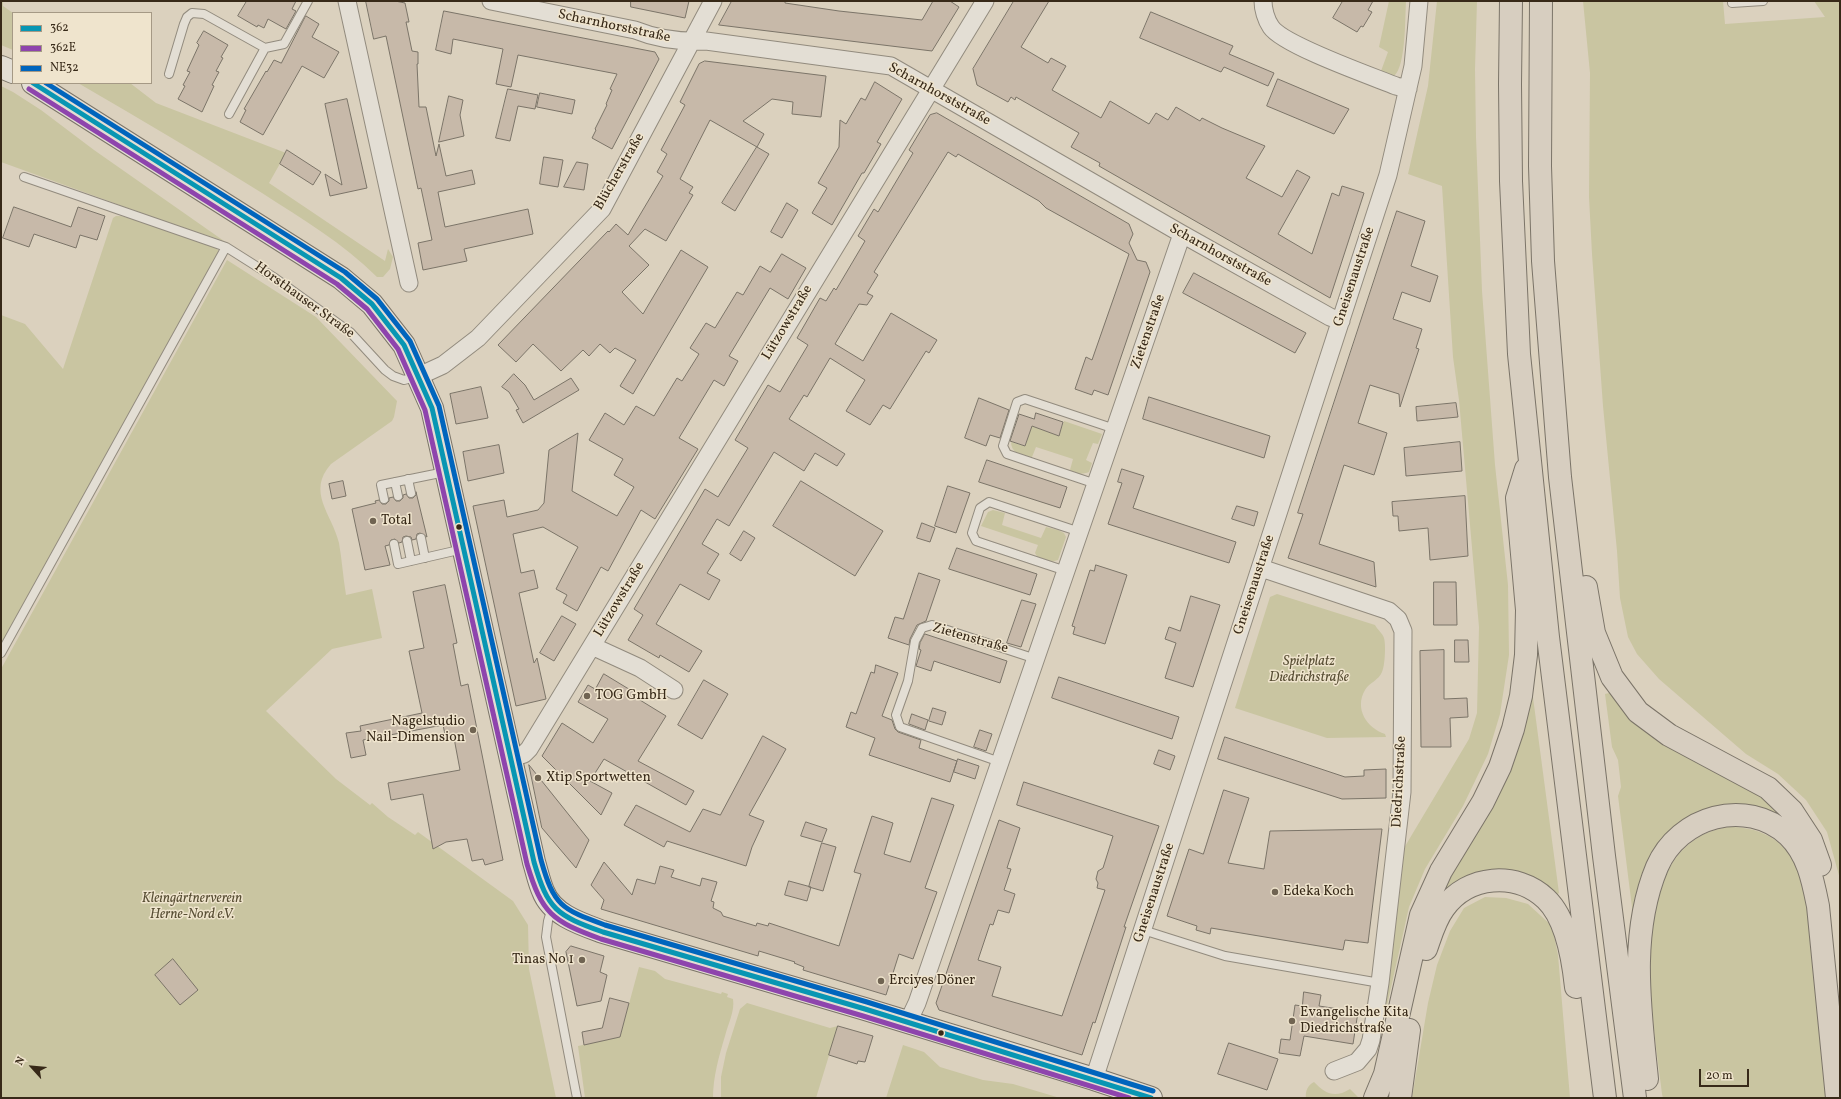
<!DOCTYPE html>
<meta charset="utf-8">
<style>
body{margin:0}
#map{position:relative;width:1841px;height:1099px;overflow:hidden;background:#dbd1be;font-family:Vollkorn,serif}
canvas{display:block}
.frame{position:absolute;inset:0;border:2px solid #372918;pointer-events:none}
.legend{position:absolute;left:12px;top:12px;width:140px;height:72px;box-sizing:border-box;background:#efe4cd;border:1px solid #a59985;margin:0;padding:5px 7px;list-style:none;font-size:12px;color:#372918}
.legend li{display:flex;align-items:center;gap:8px;height:20px}
.legend b{width:20px;border:1px solid #a59985}
.north{position:absolute;left:12px;top:1047px;width:40px;height:40px;-webkit-text-stroke:3px #efe4cd;paint-order:stroke;rotate:297deg;font-size:11px;font-weight:700;line-height:16px;text-align:center;color:#372918}
.north::after{content:'';display:block;margin:auto;width:14px;height:18px;background:#372918;clip-path:polygon(50% 0,100% 100%,50% 72%,0 100%)}
.scale{position:absolute;left:1699px;top:1069px;width:50px;height:18px;box-sizing:border-box;border:2px solid #372918;border-top:0;padding-left:5px;font-size:12px;line-height:14px;white-space:nowrap;color:#372918;-webkit-text-stroke:3px #efe4cd;paint-order:stroke}
</style>
<div id="map">
<canvas width="1841" height="1099"></canvas>
<div class="frame"></div>
<ul class="legend">
<li><b style="height:5px;background:#0896b3"></b>362</li>
<li><b style="height:5px;background:#8e44ad"></b>362E</li>
<li><b style="height:5px;background:#0065bd"></b>NE32</li>
</ul>
<div class="north">N</div>
<div class="scale">20 m</div>
</div>
<script>
const c = document.querySelector('canvas').getContext('2d');
c.lineJoin = 'round';
function paint(path, color) { c.fillStyle = color; c.fill(path, 'evenodd'); }
function trace(path, color, width, dash) { c.strokeStyle = color; c.lineWidth = width; c.lineCap = dash ? 'butt' : 'round'; c.setLineDash(dash || []); c.stroke(path); }
function write(font, color, halo, rows, align = 'center') {
  c.font = font + ' Vollkorn,serif'; c.lineWidth = 3; c.setLineDash([]); c.textBaseline = 'middle'; c.strokeStyle = halo; c.fillStyle = color; for (const [text, x, y, turn = 0] of rows) {
    c.save(); c.translate(x, y); c.rotate((+turn || 0) * Math.PI / 180); c.textAlign = isNaN(turn) ? turn : align; if (halo) c.strokeText(text, 0, 0); c.fillText(text, 0, 0); c.restore();
  }
}
const green = new Path2D(`
 M1,1H3V6L13,13V50L1,45Z
 M1389,1H1406C1405,17 1406,67 1394,76L1381,71L1388,52L1379,47Z
 M1437,1H1477L1475,69L1476,137L1482,291L1495,465L1508,585L1509,655L1500,714L1488,754L1463,806L1425,869L1409,907L1386,1010L1387,976L1404,848L1469,739L1477,713L1479,627L1459,400L1453,357L1442,186L1408,174L1428,86Z
 M1583,1H1723L1725,24L1825,17L1814,1H1840V879L1827,832L1806,800L1778,774L1746,754L1659,679L1637,654L1628,637L1620,598L1617,551L1603,406L1592,254L1589,197L1590,73Z
 M78,83H130L156,103L286,153L269,183L385,261L388,249L393,257L390,269L383,277H377C343,243 302,219 262,193C201,155 140,119 78,83Z
 M1,86L13,92L41,110L94,150L224,241L161,220L1,162Z
 M116,216H121C142,222 205,238 218,250V255L1,645V315L25,324L63,369L113,218Z
 M227,260L316,317L397,401L394,417L392,421L331,464C306,492 332,514 339,543C342,560 343,577 346,595L372,589L382,638L332,649L266,711L336,779L370,805L372,803L388,817L415,835L418,832L513,901L528,925L529,969L556,1098H1V669Z
 M1064,421L1102,434L1098,444L1093,443L1086,460L1092,463L1089,472C1083,474 1076,475 1070,470L1073,459L1036,447L1032,457C1022,459 1011,452 1011,442L1025,446L1032,426L1059,436Z
 M993,510L1005,513L1002,525L1041,538L1046,527L1058,530L1064,533L1066,537L1058,560L1051,562L1038,558L1035,553L1038,545L981,526L988,512Z
 M1277,594L1375,625C1377,629 1383,634 1384,638C1386,645 1385,666 1382,672C1379,680 1369,683 1365,690C1354,709 1367,728 1385,734L1386,737L1327,738L1235,708L1270,597Z
 M1532,690L1559,893L1554,897L1530,881L1435,905Z
 M1613,692L1748,782L1794,822L1695,818L1633,915L1618,796L1621,787L1618,760L1612,747L1605,694Z
 M1729,827C1752,827 1775,834 1790,855C1813,888 1813,945 1817,984C1820,1022 1823,1059 1827,1097L1825,1098H1663C1654,1023 1619,843 1729,827Z
 M1485,897L1506,898L1528,904L1552,926L1558,955L1570,1098H1412L1428,1003L1437,965L1450,931L1464,908Z
 M639,967L655,971L665,979L721,994L722,992L728,994L727,997L733,999C735,1011 728,1024 725,1036C719,1056 713,1077 713,1098H585L578,1046L620,1037Z
 M747,1003L830,1028L838,1026L816,1098H721V1077L726,1053L740,1009Z
 M903,1045L924,1052L940,1067L983,1080L1013,1084L1060,1098H886Z
 M1314,1082C1325,1093 1334,1099 1350,1089L1359,1098H1306C1305,1091 1308,1085 1314,1082Z`);
const building = new Path2D(`
 M247,1H296L292,9L296,11L286,29L268,19L264,28L258,25L257,27L238,16Z
 M366,1H395L405,3L409,22H406L412,51L418,52V64H417L419,107H426L436,156L439,144L446,176L472,170L475,184L438,192L445,227L528,209L533,234L464,249L467,261L423,270L418,243L432,240L421,188L418,189L386,36L374,39Z
 M631,1H689L685,18L631,7Z
 M732,1H785V3L839,11L922,20L933,1H950L959,7L932,51L719,25Z
 M1014,1H1049L1021,47L1048,63L1051,58L1066,66L1052,90L1101,118L1110,101L1149,124L1156,113L1168,120L1176,107L1200,121L1202,118L1222,128L1265,146L1246,178L1282,197L1297,170L1310,177L1278,234L1312,254L1332,193L1339,196L1342,186L1364,193L1330,298L1099,166L1100,163L1071,147L1079,133L1016,97L1015,100L1011,97L1008,102L977,85L973,69Z
 M1343,1H1373L1368,10L1372,12L1363,27L1361,26L1357,32L1333,18Z
 M444,11L655,52L659,59L612,149L592,138L596,130L595,129L607,105L606,104L612,90L610,89L617,74L518,55L511,87L496,84L503,49L453,39L451,54L436,50Z
 M1151,12L1233,46L1229,54L1274,73L1268,86L1224,67L1221,72L1140,38Z
 M306,16L319,24L312,37L339,52L324,78L302,66L263,135L240,122L246,110L244,109L266,71L267,72L274,60L281,63Z
 M204,31L228,45L221,57L223,58L216,71L219,72L212,85L214,86L202,112L178,99L185,86L183,85L190,72L187,71L199,45L197,43Z
 M705,61L826,76L821,117L792,114L793,102L772,99L743,121L764,134L757,147L710,120L680,179L693,187L689,193L693,195L666,241L645,229L629,246L649,265L622,292L643,314L681,250L708,267L633,394L620,386L636,360L615,348L610,353L600,344L589,356L583,350L561,371L533,344L516,362L498,345L608,231L609,232L616,224L628,235L663,176L657,172L667,154L661,150L685,105L680,102L699,64Z
 M1278,79L1349,109L1334,134L1267,106Z
 M875,82L902,99L877,142L881,144L864,173H862L832,225L812,213L827,188L818,183L839,147L840,120L846,124L861,98L865,100Z
 M508,89L538,95L535,109L518,106L510,141L496,138Z
 M540,93L575,100L572,114L537,107Z
 M449,96L463,100L460,115L464,136L439,142Z
 M347,99L367,188L330,196L325,174L342,185L325,104Z
 M937,113L1129,224L1133,234L1129,243L1137,260L1146,262L1150,272L1108,395L1094,390L1092,395L1075,389L1086,357L1092,360L1129,254L1046,208L1039,201L958,154L956,157L948,152L874,272L878,275L867,293L873,296L867,305L859,304L835,344L863,361L891,313L937,340L929,353L926,351L890,409L883,405L870,425L846,411L865,380L830,358L807,397L804,395L789,419L845,454L837,466L815,453L804,471L774,452L729,526L717,519L702,544L719,554L707,573L720,580L709,600L680,584L656,624L702,651L689,672L660,655L659,658L628,640L643,615L634,609L705,489L718,497L748,448L735,440L768,385L780,392L808,345L797,338L820,298L826,301L834,288L836,290L865,241L858,236L874,209L878,212L913,153L909,150L930,115Z
 M757,147L769,154L735,211L722,203Z
 M287,150L321,172L313,185L280,164Z
 M544,157L563,160L558,187L540,184Z
 M577,162L588,164L584,190L564,187Z
 M787,203L798,210L782,238L771,232Z
 M14,207L71,227L78,207L105,216L97,240L80,235L76,248L34,234L29,247L3,238Z
 M1397,211L1425,221L1411,266L1438,276L1430,302L1402,292L1393,319L1422,329L1416,348L1419,349L1400,407L1399,394L1370,385L1358,423L1387,433L1379,459L1374,475L1344,465L1319,544L1374,562L1376,587L1288,558L1303,514L1298,513Z
 M782,254L806,268L788,299L770,288L729,356L738,361L724,386L714,380L679,438L698,449L655,519L641,510L608,571L601,567L577,611L563,603L567,595L556,589L578,547L543,527L513,534L521,573L534,570L538,588L519,593L534,663L537,658L546,699L516,706L473,506L504,500L507,517L538,510L544,503L549,450L578,433L572,491L617,516L634,487L614,475L623,459L589,440L605,413L624,425L636,406L654,416L677,378L682,381L699,354L690,348L706,323L715,328L737,292L743,295L760,266L770,272Z
 M1194,273L1306,333L1295,353L1183,293Z
 M514,374L525,385L534,400L571,378L579,390L523,423L516,410L519,409L509,392L502,387Z
 M481,387L488,418L456,424L450,394Z
 M1149,397L1270,436L1264,458L1143,419Z
 M979,398L1009,410L1000,438L990,435L986,446L965,438Z
 M1456,403L1458,417L1417,421L1416,407Z
 M1036,413L1063,422L1059,436L1032,426L1025,446L1010,441L1019,414L1034,419Z
 M1460,442L1462,471L1406,476L1404,448Z
 M499,445L504,473L468,481L463,452Z
 M987,460L1067,487L1060,508L979,482Z
 M1122,469L1144,476L1133,508L1236,542L1229,563L1108,524L1122,483L1118,482Z
 M343,481L346,496L332,499L329,484Z
 M801,481L883,531L855,576L773,526Z
 M948,486L970,493L956,533L935,526Z
 M416,492L427,537L420,533L417,534L416,539L412,540L411,537L406,536L403,537L402,542L399,543L395,539L391,540L389,545L385,546L390,565L365,570L352,509L376,503L375,501L379,500L382,504H386L389,501V498L393,497L396,501H400L403,498V495L406,494L409,498H413L416,495Z
 M1465,496L1468,556L1430,560L1428,528L1399,531L1398,516H1393L1392,502Z
 M1237,506L1258,512L1254,526L1232,519Z
 M922,523L935,528L930,542L917,538Z
 M744,531L755,538L741,561L730,554Z
 M957,548L1037,574L1030,595L949,569Z
 M1096,565L1127,575L1105,644L1073,634L1075,627L1072,626L1090,570L1094,571Z
 M919,573L940,580L926,621L917,625L910,639L909,645L888,638L895,617L903,619Z
 M1434,582H1456L1457,625H1434Z
 M445,585L457,643L453,644L461,686L468,684L503,860L485,865L483,859L472,861L467,839L446,842L433,849L423,794L391,800L388,783L460,770L454,738L446,739L443,725L363,740L366,755L351,758L346,733L361,731L360,726L422,713L409,651L424,648L413,592Z
 M1191,596L1220,605L1193,687L1165,678L1176,643L1165,639L1169,627L1180,631Z
 M1022,600L1036,604L1021,647L1007,643Z
 M562,616L576,624L554,661L540,653Z
 M925,634L1007,661L1000,683L934,661L931,671L916,666L921,650L919,649L920,643Z
 M1455,640H1468L1469,662H1455Z
 M1444,650V699L1467,698L1468,717L1450,718L1451,747H1421L1420,651Z
 M876,665L898,673L882,716L892,720L895,729L898,732L921,740L919,748L957,761L950,782L869,755L875,738L846,727L851,712L856,714L871,672L874,673Z
 M604,674L637,694L635,697L666,716L638,761L694,791L686,805L604,759L590,781L612,793L601,815L542,756L562,723L593,743L608,719L578,702L588,685L595,689Z
 M1059,677L1179,717L1172,739L1052,698Z
 M704,680L728,694L702,739L678,725Z
 M933,708L946,712L942,725L929,721Z
 M912,714L928,720L925,730L909,724Z
 M980,730L992,734L986,751L974,747Z
 M763,736L786,749L749,815L764,821L752,847L746,866L667,841L664,847L624,825L636,805L690,832L703,809L720,815Z
 M1225,737L1345,777L1364,776V770L1386,769V798L1342,799L1218,759Z
 M1159,750L1175,756L1170,770L1154,764Z
 M958,759L979,766L975,779L954,772Z
 M529,765L589,840L576,868L542,828Z
 M1024,782L1159,826L1124,927H1126L1095,1023L1093,1022L1082,1055L939,1010L936,1003L999,820L1020,828L1007,868L1011,869L1004,890L1015,894L1009,913L998,910L993,925L990,924L978,960L1001,967L992,996L1062,1016L1105,890L1097,888L1098,883L1096,879L1098,871L1103,868L1113,836L1017,805Z
 M1224,790L1249,798L1228,863L1264,869L1270,831L1382,829L1368,943L1345,940L1343,950L1211,928L1210,934L1196,930L1197,926L1167,916L1189,849L1203,854Z
 M932,798L954,805L925,888L937,892L913,959L899,954L886,995L803,970L804,967L794,963L795,962L759,951L758,956L601,909L604,900L591,885L604,862L632,895L637,879L655,884L660,866L674,870L671,877L700,886L702,878L717,882L711,901L714,902L713,908L721,912L723,916L756,926L757,923L768,926L769,923L839,946L861,874L854,872L872,816L893,823L884,854L910,862Z
 M806,822L827,829L822,842L801,836Z
 M822,843L836,847L823,891L809,887Z
 M789,881L811,887L807,901L785,895Z
 M571,946L604,956L600,972L607,975L601,1001L577,1006L566,952Z
 M173,959L198,990L180,1005L155,975Z
 M1304,992L1321,995L1319,1006L1358,1012L1353,1044L1304,1036L1300,1056L1279,1053L1281,1039L1290,1040L1295,1005L1302,1006Z
 M610,998L629,1003L620,1037L584,1045L582,1032L602,1028Z
 M838,1026L873,1036L865,1062L858,1061L857,1064L829,1055Z
 M1229,1043L1278,1059L1267,1090L1218,1074Z`);
const lane = new Path2D(`
 M1732,1V3L1763,1
 M169,74L184,24L187,17L192,13L204,14L265,48L284,44L308,1
 M229,114L265,48
 M24,177L226,247L275,278L350,332L385,370L393,376L404,380L416,377
 M408,479L411,493
 M395,482L398,496
 M1096,484L1007,454L1003,446L1017,402L1025,399L1115,429
 M384,499L381,485L445,472
 M421,538L425,558
 M407,541L411,561
 M394,544L398,564L463,549
 M1066,571L976,541L972,533L980,508L989,502L1080,532
 M1,653L226,247
 M1000,762L900,727L896,715L908,681L915,641L922,628L932,625L1036,659
 M552,907L548,921L546,937L577,1098
 M1143,930L1225,956L1380,983`);
const street = new Path2D(`
 M347,1L409,283
 M491,1L635,30C657,39 682,42 706,41L891,66L1182,234L1330,317L1341,321
 M1263,1C1263,9 1266,20 1271,27C1283,45 1371,76 1396,86L1408,89
 M419,376L443,365L478,338L602,209L713,1
 M1261,568L1389,611L1398,619L1403,631L1402,792L1380,983L1371,1040L1368,1049L1357,1062L1334,1071
 M592,646L640,668L674,690
 M510,758L524,754L529,749L985,1
 M908,1022L917,1003L1182,234
 M1094,1079L1388,175L1413,66L1419,1`);
const secondary = new Path2D(`
 M1,67L13,72
 M33,83L341,278L372,304L404,345L432,408L534,862C537,872 539,882 543,891C552,915 581,924 603,932L865,1009L1094,1079L1151,1098`);
const highway = new Path2D(`
 M1511,1L1510,84L1511,181L1519,354L1548,637L1605,1098
 M1541,1L1540,166L1543,261L1560,477L1604,856L1635,1098
 M1586,587L1594,633L1612,677L1638,712L1669,735L1768,788L1792,811L1811,840L1820,865
 M1426,949C1431,935 1435,920 1444,908C1468,875 1516,871 1546,899C1567,919 1573,959 1576,987
 M1647,1079C1640,1009 1629,934 1657,867C1679,816 1746,797 1788,835C1808,854 1813,881 1818,906L1837,1098
 M1375,1098L1385,1074L1421,915L1441,871L1483,802L1500,767L1513,729L1521,696L1526,655L1527,610L1517,498L1526,469
 M1400,1098L1409,1030`);
const bus1 = new Path2D(`
 M33,83L341,278L372,304L404,345L432,408L534,862C548,910 556,915 603,932L865,1009L1151,1098`);
const bus2 = new Path2D(`
 M29,89L337,284L367,309L398,349L425,410L527,864C542,914 552,921 601,939L863,1016L1129,1098`);
const bus3 = new Path2D(`
 M46,83L345,272L377,299L410,341L439,406L541,860C554,906 561,909 605,925L867,1002L1153,1091`);
const markers = [
 [373,521,4,"#706452"],
 [459,527,3.5,"#372918"],
 [587,696,4,"#706452"],
 [473,730,4,"#706452"],
 [538,778,4,"#706452"],
 [1275,892,4,"#706452"],
 [582,960,4,"#706452"],
 [881,981,4,"#706452"],
 [1292,1021,4,"#706452"],
 [941,1033,3.5,"#372918"]
];
const streetNames = [
 ["Scharnhorststraße",614,27,12],
 ["Scharnhorststraße",939,95,29],
 ["Blücherstraße",620,172,-60],
 ["Scharnhorststraße",1220,256,29],
 ["Gneisenaustraße",1355,277,-72],
 ["Horsthauser Straße",304,301,36],
 ["Lützowstraße",788,323,-59],
 ["Zietenstraße",1149,332,-71],
 ["Gneisenaustraße",1255,585,-72],
 ["Lützowstraße",620,600,-59],
 ["Zietenstraße",970,639,16],
 ["Diedrichstraße",1400,782,-87],
 ["Gneisenaustraße",1155,893,-72]
];
const poiNames = [
 ["Total",381,521],
 ["TOG GmbH",595,696],
 ["Nagelstudio",465,722,"right"],
 ["Nail-Dimension",465,738,"right"],
 ["Xtip Sportwetten",546,778],
 ["Edeka Koch",1283,892],
 ["Tinas No 1",574,960,"right"],
 ["Erciyes Döner",889,981],
 ["Evangelische Kita",1300,1013],
 ["Diedrichstraße",1300,1029]
];
const parkNames = [
 ["Spielplatz",1309,662],
 ["Diedrichstraße",1309,678],
 ["Kleingärtnerverein",192,899],
 ["Herne-Nord e.V.",192,915]
];
paint(green, '#c9c5a1');
paint(building, '#c7b9a9');
trace(building, '#7b7468', 1);
trace(lane, '#928b7e', 10);
trace(street, '#928b7e', 19);
trace(secondary, '#7b7468', 24);
trace(highway, '#7b7468', 24);
trace(lane, '#e3ded4', 8);
trace(street, '#e3ded4', 17);
trace(secondary, '#e3ded4', 22);
trace(highway, '#d7cec0', 22);
trace(bus1, '#0896b3', 5);
trace(bus2, '#8e44ad', 5);
trace(bus3, '#0065bd', 5);
for (const [x, y, r, color] of markers) { const dot = new Path2D(); dot.arc(x, y, r, 0, 2 * Math.PI); c.fillStyle = color; c.fill(dot); trace(dot, '#efe4cd', 1.5); }
write('14px', '#372918', '#efe4cd', streetNames);
write('14px', '#372918', '#efe4cd', poiNames, 'left');
write('italic 14px', '#584e34', '#efe4cd', parkNames);
</script>
